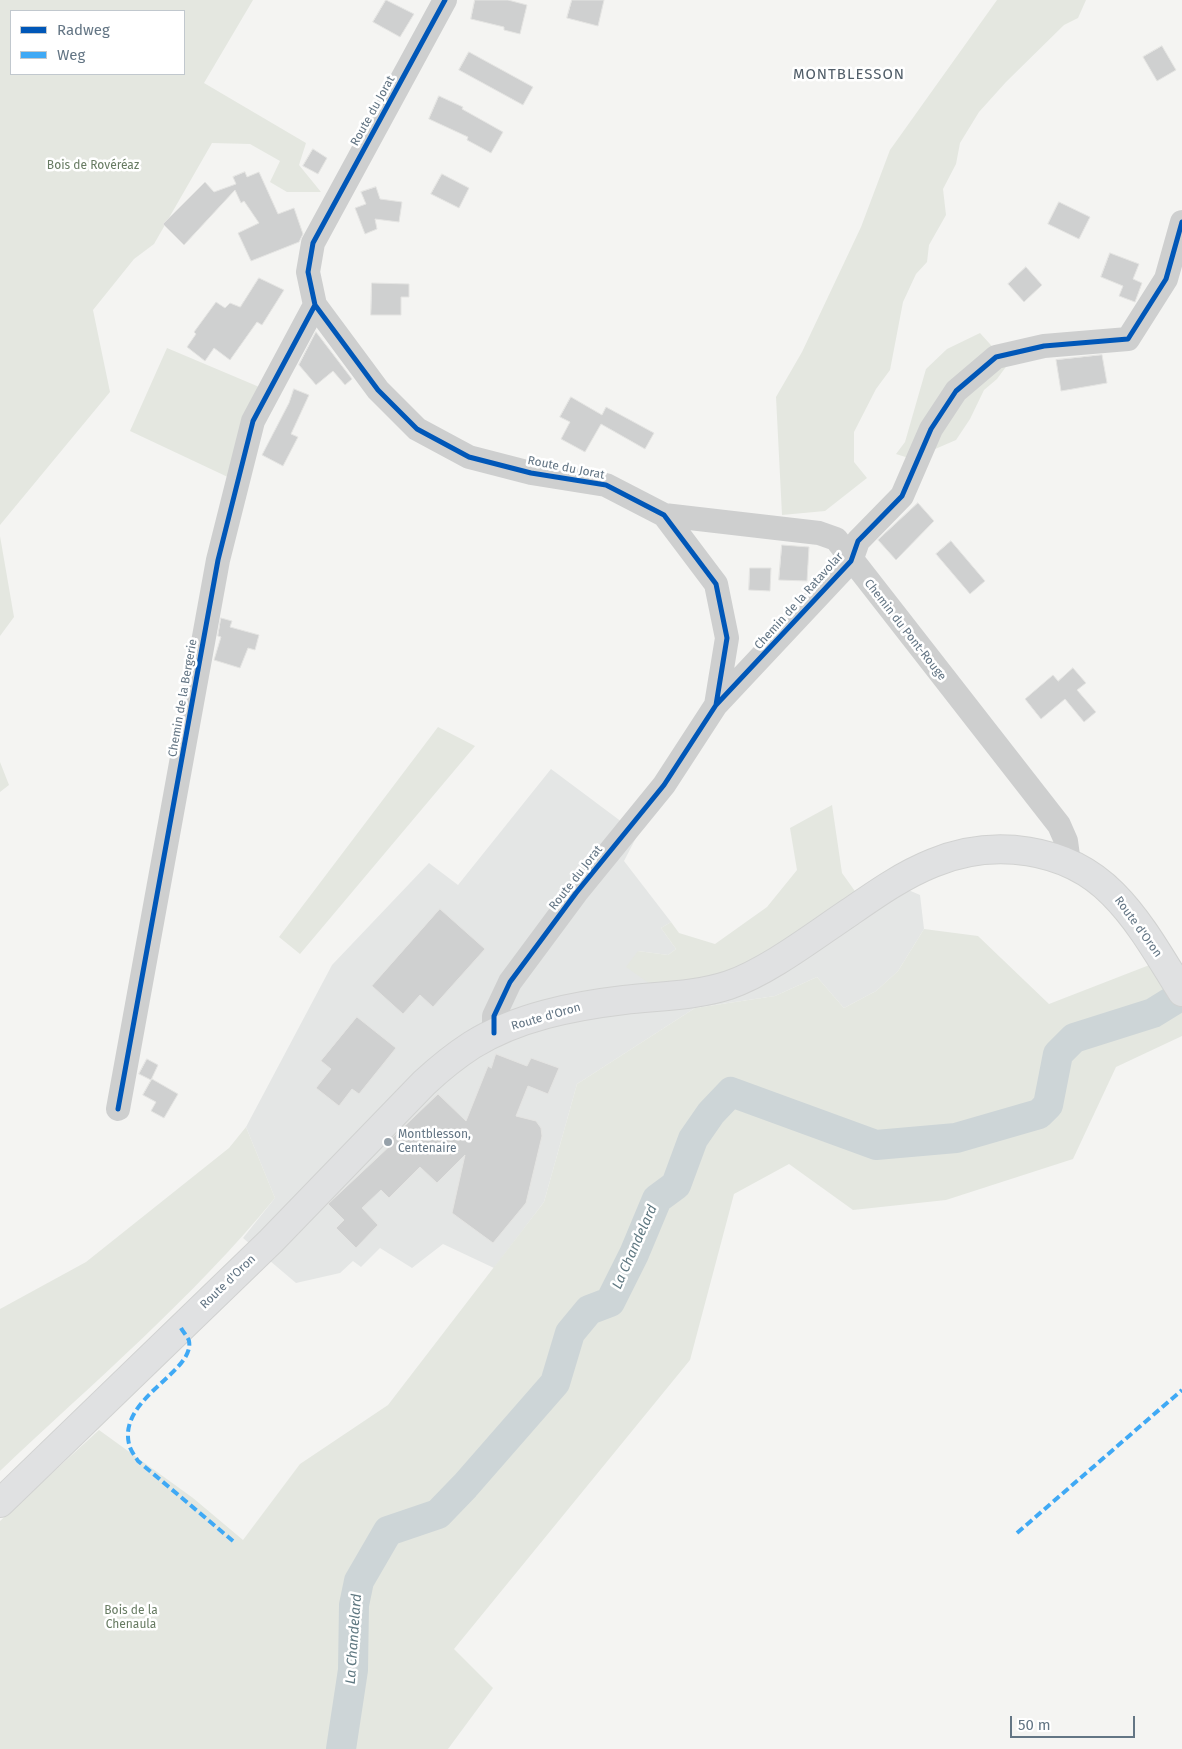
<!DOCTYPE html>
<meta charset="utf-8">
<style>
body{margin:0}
#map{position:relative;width:1182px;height:1749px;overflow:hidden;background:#f4f4f2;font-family:"Fira Sans",sans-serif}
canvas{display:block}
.legend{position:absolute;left:10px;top:10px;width:175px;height:65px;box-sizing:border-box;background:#fff;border:1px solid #c1c8ce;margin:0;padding:6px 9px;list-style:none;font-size:15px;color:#637584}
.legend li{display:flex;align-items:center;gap:10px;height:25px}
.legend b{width:25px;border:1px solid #c1c8ce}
.scale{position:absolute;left:1010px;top:1716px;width:125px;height:22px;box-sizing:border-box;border:2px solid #637584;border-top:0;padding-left:6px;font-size:15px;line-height:18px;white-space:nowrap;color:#637584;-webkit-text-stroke:4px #fff;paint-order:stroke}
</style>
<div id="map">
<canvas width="1182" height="1749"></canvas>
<ul class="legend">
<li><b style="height:6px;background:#0057b8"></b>Radweg</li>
<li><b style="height:6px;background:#3fa9f5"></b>Weg</li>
</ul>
<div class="scale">50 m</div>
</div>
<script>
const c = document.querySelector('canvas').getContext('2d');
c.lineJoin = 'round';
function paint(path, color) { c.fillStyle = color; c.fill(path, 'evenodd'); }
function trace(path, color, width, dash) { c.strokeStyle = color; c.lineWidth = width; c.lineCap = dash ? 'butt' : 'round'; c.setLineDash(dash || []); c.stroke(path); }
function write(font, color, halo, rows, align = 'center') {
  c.font = font + ' "Fira Sans",sans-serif'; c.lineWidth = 5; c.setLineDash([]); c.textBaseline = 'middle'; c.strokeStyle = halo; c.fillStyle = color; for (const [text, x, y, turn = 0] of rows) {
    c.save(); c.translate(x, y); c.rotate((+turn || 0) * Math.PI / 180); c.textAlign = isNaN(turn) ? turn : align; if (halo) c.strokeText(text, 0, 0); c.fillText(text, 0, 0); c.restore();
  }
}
const built = new Path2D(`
 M551,769L638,834L624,861L671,922L661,928L676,949L668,955L638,951L653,986L857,894L876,911L906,889L920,895L924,929L898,971L876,991L844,1008L817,977L775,996L695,1008L577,1084L544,1202L494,1268L443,1244L412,1268L380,1248L361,1267L353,1261L340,1273L296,1283L243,1238L275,1198L246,1127L332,965L429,863L458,885Z`);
const green = new Path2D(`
 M0,0H253L204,83L306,143L299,165L321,192H287L270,182L280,161L250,144L212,143L154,244L134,259L93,310L110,392L0,525ZM11,11H184V74H11Z
 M997,0H1086L1078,18L1064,25L1006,82L979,112L960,143L956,164L943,189L946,215L929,245L927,262L916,274L903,302L890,370L876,389L854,432V462L867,478L825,511L782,515L776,397L802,352L861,227L890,150Z
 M980,333L1008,364L997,379L984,390L970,419L956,440L912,459L896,454L905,442L926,369L947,349Z
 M167,348L264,389L232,479L130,431Z
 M0,536L14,617L0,636Z
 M438,727L475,746L300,954L279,937Z
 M0,762L9,785L0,792Z
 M832,805L842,873L857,894L752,961L718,977L653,986L626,967L638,951L668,955L676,949L661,928L671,922L679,933L715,944L767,907L797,870L790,828Z
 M924,929L978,936L1049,1004L1152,964L1182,1010V1036L1116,1067L1073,1159L946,1200L853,1210L789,1164L734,1194L690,1360L454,1649L493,1688L448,1749H0V1521L99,1430L193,1498L243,1540L300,1464L388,1405L544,1202L577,1084L695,1008L775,996L817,977L844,1008L876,991L898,971Z
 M246,1127L275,1198C193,1298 94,1382 0,1471V1309L86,1262L229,1148Z`);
const river = new Path2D(`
 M341,1749L353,1670L354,1605L359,1581L388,1531L438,1514L465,1486L555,1383L570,1333L589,1310L610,1302L634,1254L657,1199L676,1185L693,1139L711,1113L731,1092L876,1145L956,1138L1039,1114L1048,1105L1058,1054L1074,1038L1153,1013L1182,995`);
const building = new Path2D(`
 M386,0L414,14L400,37L373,22Z
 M475,0H508L527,5L520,34L504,30V27L471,19Z
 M572,0H604L598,26L567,18Z
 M1162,46L1176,70L1157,81L1143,57Z
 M469,52L533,87L523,105L459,70Z
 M439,96L463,107L462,109L503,132L491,153L467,140L468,137L429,119Z
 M313,149L327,158L318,174L303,166Z
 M245,172L247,177L259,172L278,214L294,208L303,234L299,242L251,261L238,233L259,223L244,201L241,203L235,190L184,245L163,224L205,182L214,192L236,184L233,177Z
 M442,174L469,188L459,208L431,194Z
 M376,187L380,199L402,202L399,222L375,219L377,229L365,234L355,208L366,204L361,192Z
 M1059,202L1090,217L1079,239L1048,224Z
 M1110,253L1139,264L1133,279L1142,283L1135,302L1119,296L1123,286L1101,277Z
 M1026,267L1042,285L1024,302L1008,284Z
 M259,278L284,290L262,325L257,322L230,360L214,348L205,361L187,347L196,334L194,332L216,302L225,308L230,303L240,307Z
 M372,283L409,284V297H401V315H371Z
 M316,332L352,379L345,385L333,371L316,385L299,365Z
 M1102,355L1107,383L1061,391L1056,360Z
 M294,389L309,395L291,434L298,437L283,466L262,455L289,403Z
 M571,397L602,415L606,407L654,433L645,449L601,424L585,452L561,439L570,422L560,417Z
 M918,503L934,521L896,560L878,540Z
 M951,541L985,581L970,594L936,554Z
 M782,545L809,547L807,581L779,580Z
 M750,568H771L770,591L749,590Z
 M221,618L232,621L230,627L259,635L255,650L248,648L240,668L214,660L221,637L218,636Z
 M1073,668L1086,683L1077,690L1096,712L1084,722L1065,699L1041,719L1025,699L1053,675L1058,681Z
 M440,909L485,949L433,1007L420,995L403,1014L372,986Z
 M357,1017L396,1048L359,1094L352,1089L339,1106L316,1088L331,1069L321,1061Z
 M496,1054L527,1066L531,1058L559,1068L548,1094L528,1086L516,1116L536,1121L541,1128L542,1136L526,1203L493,1243L452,1213L465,1155L437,1183L420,1167L389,1198L381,1190L362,1208L378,1225L356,1248L336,1228L344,1220L328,1204L394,1142L391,1139L438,1094L466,1121L488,1066L491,1068Z
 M147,1059L158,1065L151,1080L139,1074Z
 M152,1079L178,1094L164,1118L151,1111L156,1102L143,1095Z`);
const minor = new Path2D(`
 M445,0L313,243L308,272L315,305L378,390L417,429L469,457L531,473L606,485L664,515L716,584L727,638L716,705L664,785L576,893L510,982L494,1016V1033
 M664,515L819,533L836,539L1059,825L1066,841L1069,863
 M716,705L851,561L858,541L902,496L931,429L956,391L996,357L1044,346L1128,339L1166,279L1182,222
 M118,1109L218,560L253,421L315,305`);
const major = new Path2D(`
 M0,1503L271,1241L424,1083C439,1069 455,1056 472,1045C517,1017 573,1006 624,1000C658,996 696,996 729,985C769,971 814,936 850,912C876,894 903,875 933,863C993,838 1067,847 1113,894C1141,922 1161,959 1182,992`);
const quiet = new Path2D(`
 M181,1328C183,1332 188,1337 189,1341C195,1372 118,1398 129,1444C130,1450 135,1456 138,1461L233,1541
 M1017,1533L1182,1390`);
const cycleway = new Path2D(`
 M445,0L313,243L308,272L315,305L378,390L417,429L469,457L531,473L606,485L664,515L716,584L727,638L716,705L664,785L576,893L510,982L494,1016V1033
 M716,705L851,561L858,541L902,496L931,429L956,391L996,357L1044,346L1128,339L1166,279L1182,222
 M118,1109L218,560L253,421L315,305`);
const markers = [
 [388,1142,5,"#96a1aa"]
];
const streetNames = [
 ["Route du Jorat",373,111,-61],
 ["Route du Jorat",566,468,11],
 ["Chemin de la Ratavolar",799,601,-48],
 ["Chemin du Pont-Rouge",905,630,52],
 ["Chemin de la Bergerie",183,698,-80],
 ["Route du Jorat",576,878,-52],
 ["Route d'Oron",1138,927,54],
 ["Route d'Oron",546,1017,-16],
 ["Route d'Oron",228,1282,-44]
];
const parkNames = [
 ["Bois de Rovéréaz",93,166],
 ["Bois de la",131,1611],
 ["Chenaula",131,1625]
];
const poiNames = [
 ["Montblesson,",398,1135],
 ["Centenaire",398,1149]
];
const waterNames = [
 ["La Chandelard",635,1247,-66],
 ["La Chandelard",354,1639,-86]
];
const quarterNames = [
 ["MONTBLESSON",849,75]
];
paint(built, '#e4e6e5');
paint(green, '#e4e7e0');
trace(river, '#cdd5d7', 30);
paint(building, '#cfd0d0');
trace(building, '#e4e4e2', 1);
trace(major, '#d1d2d1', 30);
trace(minor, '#cecfcf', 24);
trace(major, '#e0e1e2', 28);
trace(quiet, '#3fa9f5', 4, [8, 4]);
trace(cycleway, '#0057b8', 5);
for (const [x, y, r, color] of markers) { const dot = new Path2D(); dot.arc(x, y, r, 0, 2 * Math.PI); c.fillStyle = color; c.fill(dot); trace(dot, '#fff', 2); }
write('12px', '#637584', '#fff', streetNames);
write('12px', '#677b62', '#fff', parkNames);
write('12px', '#637584', '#fff', poiNames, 'left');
write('italic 14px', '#5f7881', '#fff', waterNames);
c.letterSpacing = '1px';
write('15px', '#515e69', '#fff', quarterNames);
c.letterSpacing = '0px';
</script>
